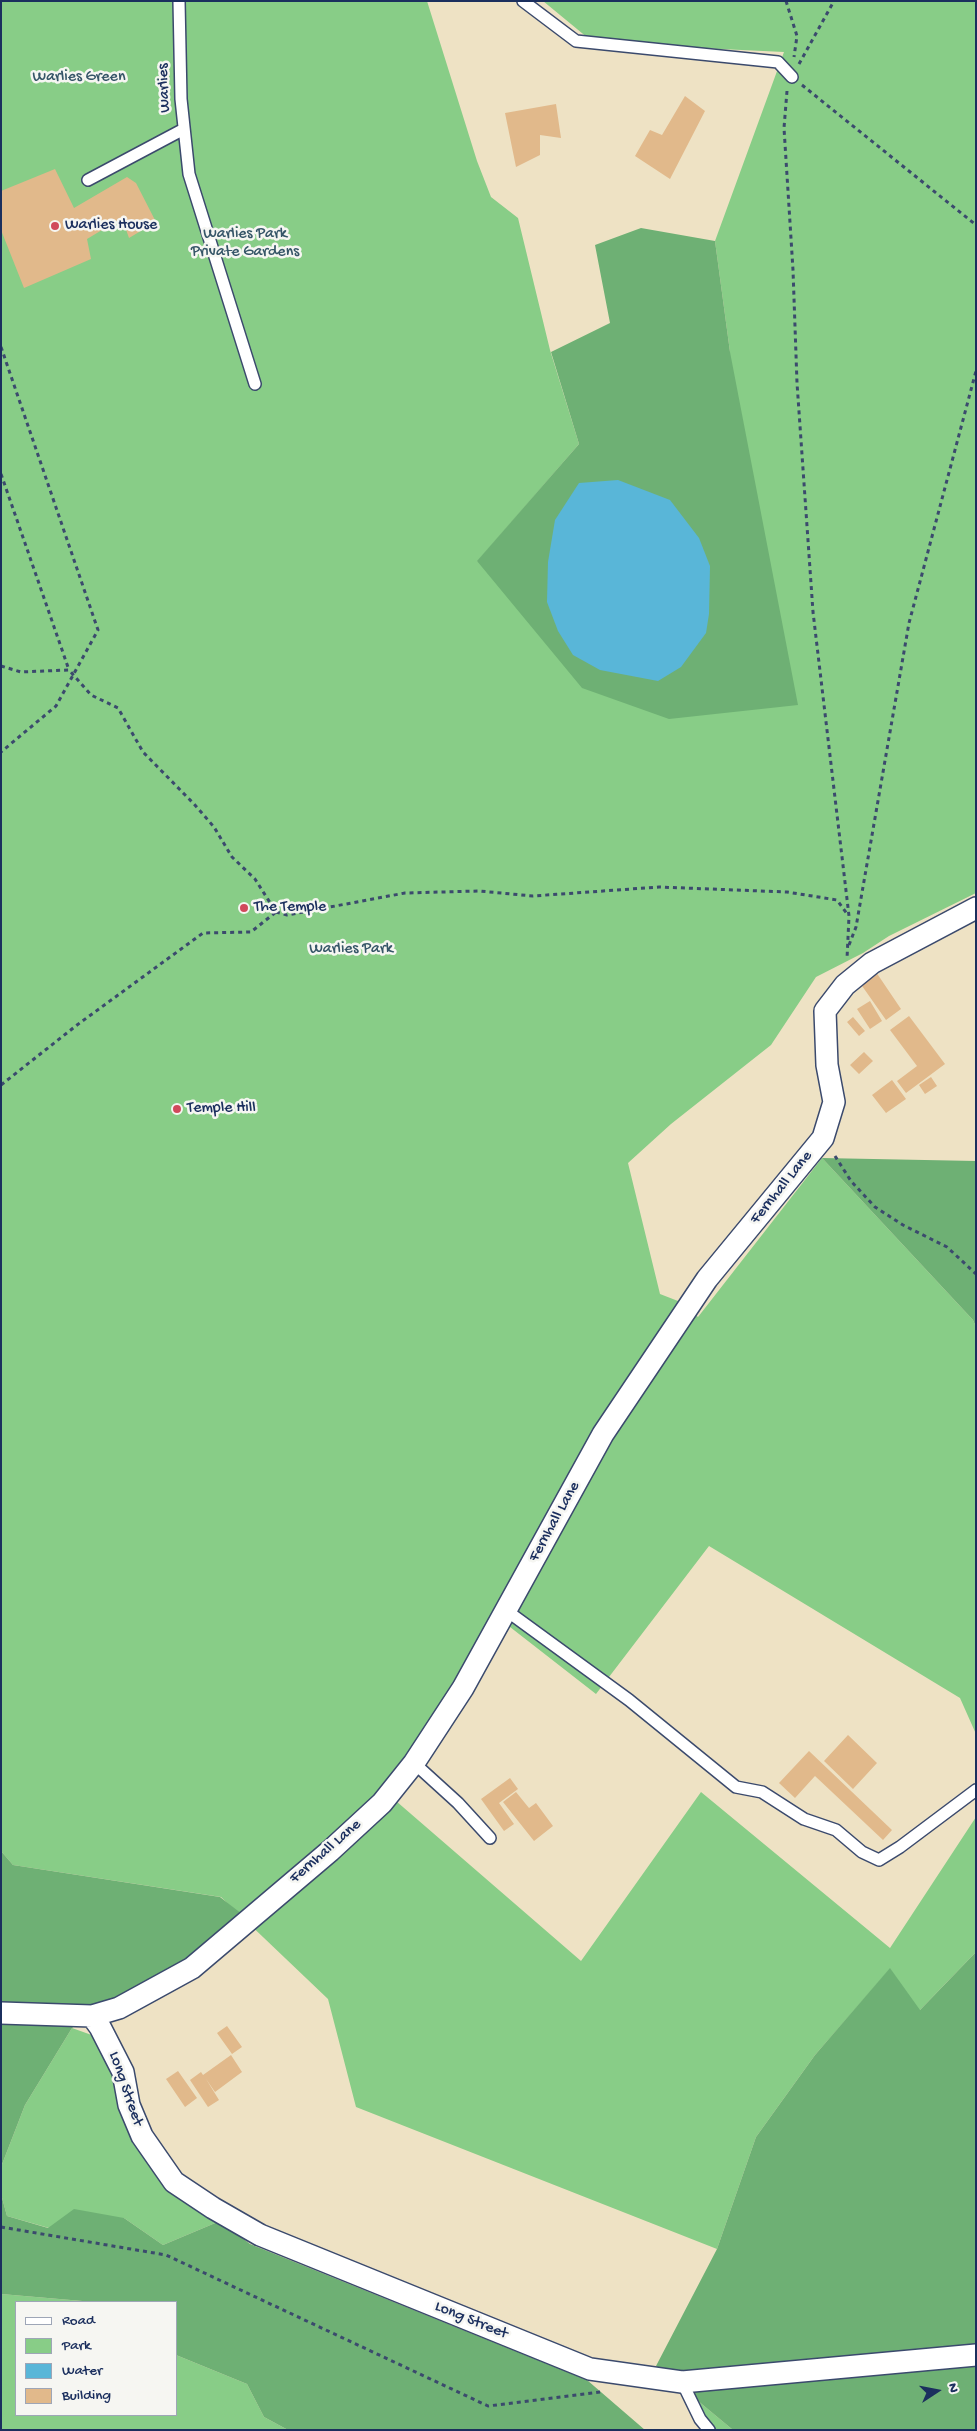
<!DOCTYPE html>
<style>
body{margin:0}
#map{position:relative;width:977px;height:2431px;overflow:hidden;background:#eee2c4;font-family:"Gochi Hand",sans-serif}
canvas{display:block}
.frame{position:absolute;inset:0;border:2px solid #1b2f5e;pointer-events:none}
.legend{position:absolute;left:15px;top:2301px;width:162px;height:115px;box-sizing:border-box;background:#f6f6f2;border:1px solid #9ea6b7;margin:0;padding:6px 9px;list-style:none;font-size:15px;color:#1b2f5e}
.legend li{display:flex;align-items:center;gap:10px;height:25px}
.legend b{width:25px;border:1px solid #9ea6b7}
.north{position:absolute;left:912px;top:2366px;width:50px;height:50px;-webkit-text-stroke:4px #f6f6f2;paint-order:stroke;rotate:79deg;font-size:14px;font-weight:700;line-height:20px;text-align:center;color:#1b2f5e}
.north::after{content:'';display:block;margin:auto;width:18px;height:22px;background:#1b2f5e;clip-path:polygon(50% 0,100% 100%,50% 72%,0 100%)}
</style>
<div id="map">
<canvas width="977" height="2431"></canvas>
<div class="frame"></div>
<ul class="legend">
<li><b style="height:6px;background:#fff"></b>Road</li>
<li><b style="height:14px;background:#88cd87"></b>Park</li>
<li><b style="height:14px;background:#59b6d8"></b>Water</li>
<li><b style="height:14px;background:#e1b98b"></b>Building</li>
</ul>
<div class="north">N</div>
</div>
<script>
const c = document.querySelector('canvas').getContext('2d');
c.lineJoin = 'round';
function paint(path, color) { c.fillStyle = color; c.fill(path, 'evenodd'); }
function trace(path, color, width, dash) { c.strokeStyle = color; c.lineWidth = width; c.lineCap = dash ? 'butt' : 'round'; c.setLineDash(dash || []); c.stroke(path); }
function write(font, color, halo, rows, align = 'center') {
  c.font = font + ' "Gochi Hand",sans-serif'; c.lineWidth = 5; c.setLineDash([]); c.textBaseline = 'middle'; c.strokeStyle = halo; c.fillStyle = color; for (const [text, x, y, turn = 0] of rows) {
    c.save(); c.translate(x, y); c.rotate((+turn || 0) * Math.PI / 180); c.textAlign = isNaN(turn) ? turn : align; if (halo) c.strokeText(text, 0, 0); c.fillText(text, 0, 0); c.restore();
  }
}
const green = new Path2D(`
 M1,1H427L477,161L491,197L518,218L550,350L579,444L477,562L730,352L715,241L784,52L594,43L543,1H976V893L889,936L863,953L816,977L771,1045L671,1124L628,1163L660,1294L678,1301L698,1317L822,1158L973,1320L976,1327V1734L960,1698L709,1546L596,1694L510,1627L464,1704L396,1801L581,1961L701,1792L890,1948L976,1817V1952L919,2011L890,1969L815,2055L756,2137L717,2249L356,2107L328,1999L221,1897L13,1865L1,1851Z
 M72,2028L100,2038L113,2072L119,2111L134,2140L220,2221L163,2245L124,2218L49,2228L7,2216L1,2194V2167L25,2105Z
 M1,2294L94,2302H16V2415H176V2355L247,2384L264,2417L288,2430H1Z
 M656,2366L733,2430H713Z`);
const forest = new Path2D(`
 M641,228L715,241L730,352L798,705L669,719L582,688L477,561L579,444L551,352L610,323L595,245Z
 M822,1158L976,1161V1327L973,1320Z
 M1,1851L13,1865L220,1897L242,1914L186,1962L93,2009L72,2028L25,2105L1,2167Z
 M976,1952V2430H733L656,2366L717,2249L756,2137L815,2055L890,1968L920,2010Z
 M1,2194L7,2216L48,2228L74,2209L124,2218L163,2245L220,2221L250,2244L587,2380L645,2430H288L264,2417L247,2384L176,2355V2302H94L1,2294Z`);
const water = new Path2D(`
 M618,480L670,500L699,538L710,566L709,614L706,633L681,667L658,681L600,670L573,655L558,631L547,602L548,562L555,520L579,483Z`);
const building = new Path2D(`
 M685,96L705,111L670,179L635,156L650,130L662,135Z
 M556,104L561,138L540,135V155L516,167L505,113Z
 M55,169L74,208L127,177L136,183L156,222L129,238L122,218L87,239L91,259L24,288L1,230V191Z
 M876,972L901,1009L886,1020L860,983Z
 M870,1001L882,1021L870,1029L857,1009Z
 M909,1016L945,1064L906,1093L897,1081L917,1066L890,1030Z
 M853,1017L865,1031L859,1036L847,1022Z
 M864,1052L873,1061L859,1074L850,1065Z
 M931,1077L937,1086L925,1094L919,1085Z
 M892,1080L906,1099L886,1113L872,1095Z
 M848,1735L877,1763L853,1789L824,1761Z
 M809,1751L892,1830L883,1840L815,1776L795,1798L779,1783Z
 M510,1778L518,1789L499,1803L514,1824L504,1831L481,1799Z
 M516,1792L529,1808L536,1803L553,1826L534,1841L503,1802Z
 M227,2026L242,2047L232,2054L217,2033Z
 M231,2055L242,2072L215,2092L206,2079L219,2100L208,2107L190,2080L201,2072L203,2075Z
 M178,2071L197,2098L185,2107L166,2079Z`);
const path = new Path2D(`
 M786,1L797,36L794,57
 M799,64L834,1
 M802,85L976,225
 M787,91L784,128L793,270L797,383L813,612L849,916L847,959
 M1,347L98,630L56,706L1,752
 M1,474L69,670
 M1,666L21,672L69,670L91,695L118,708L143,752L194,804L214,827L232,857L255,879L276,912L287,915L405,893L479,891L533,896L659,887L787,892L837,900L848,915
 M849,945L856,927L909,623L976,371
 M1,1085L77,1025L203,933L251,932L276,912
 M835,1156L851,1181L875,1207L903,1225L947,1247L976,1274
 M1,2227L166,2255L488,2406L601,2392`);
const lane = new Path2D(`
 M179,1L181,99L189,174L255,384
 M523,1L576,41L778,62L792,77
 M88,180L184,129
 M507,1611L629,1700L736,1787L762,1792L804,1819L836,1830L862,1852L879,1860L900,1847L976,1790
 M414,1763L458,1803L490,1838
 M682,2382L700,2419L709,2430`);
const street = new Path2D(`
 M1,2013L92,2016L119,2008L192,1968L330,1851L382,1803L414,1763L463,1688L603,1434L707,1279L823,1138L834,1102L827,1065L825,1011L845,985L872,963L976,908
 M92,2016L100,2027L123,2072L129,2105L142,2136L174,2182L213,2208L260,2235L590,2369L682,2382L976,2355`);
const markers = [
 [55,226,5,"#d1495b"],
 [244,908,5,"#d1495b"],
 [177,1109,5,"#d1495b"]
];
const parkNames = [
 ["Warlies Green",79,78],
 ["Warlies Park",245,235],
 ["Private Gardens",245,253],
 ["Warlies Park",351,950]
];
const streetNames = [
 ["Warlies",165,88,-93],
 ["Fernhall Lane",782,1188,-51],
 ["Fernhall Lane",555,1522,-61],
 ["Fernhall Lane",326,1852,-41],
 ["Long Street",125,2089,71],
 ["Long Street",471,2321,22]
];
const poiNames = [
 ["Warlies House",65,226],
 ["The Temple",254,908],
 ["Temple Hill",187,1109]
];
paint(green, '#88cd87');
paint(forest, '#6eb074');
paint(water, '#59b6d8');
paint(building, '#e1b98b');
trace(lane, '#3b4a6d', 14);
trace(street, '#3b4a6d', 24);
trace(path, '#3b4a6d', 3, [4, 4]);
trace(lane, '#fff', 11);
trace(street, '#fff', 21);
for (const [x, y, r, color] of markers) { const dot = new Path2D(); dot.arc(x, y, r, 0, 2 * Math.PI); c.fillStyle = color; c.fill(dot); trace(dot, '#f6f6f2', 2); }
write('16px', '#365668', '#f6f6f2', parkNames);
write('16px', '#1b2f5e', '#f6f6f2', streetNames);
write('16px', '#1b2f5e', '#f6f6f2', poiNames, 'left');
</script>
